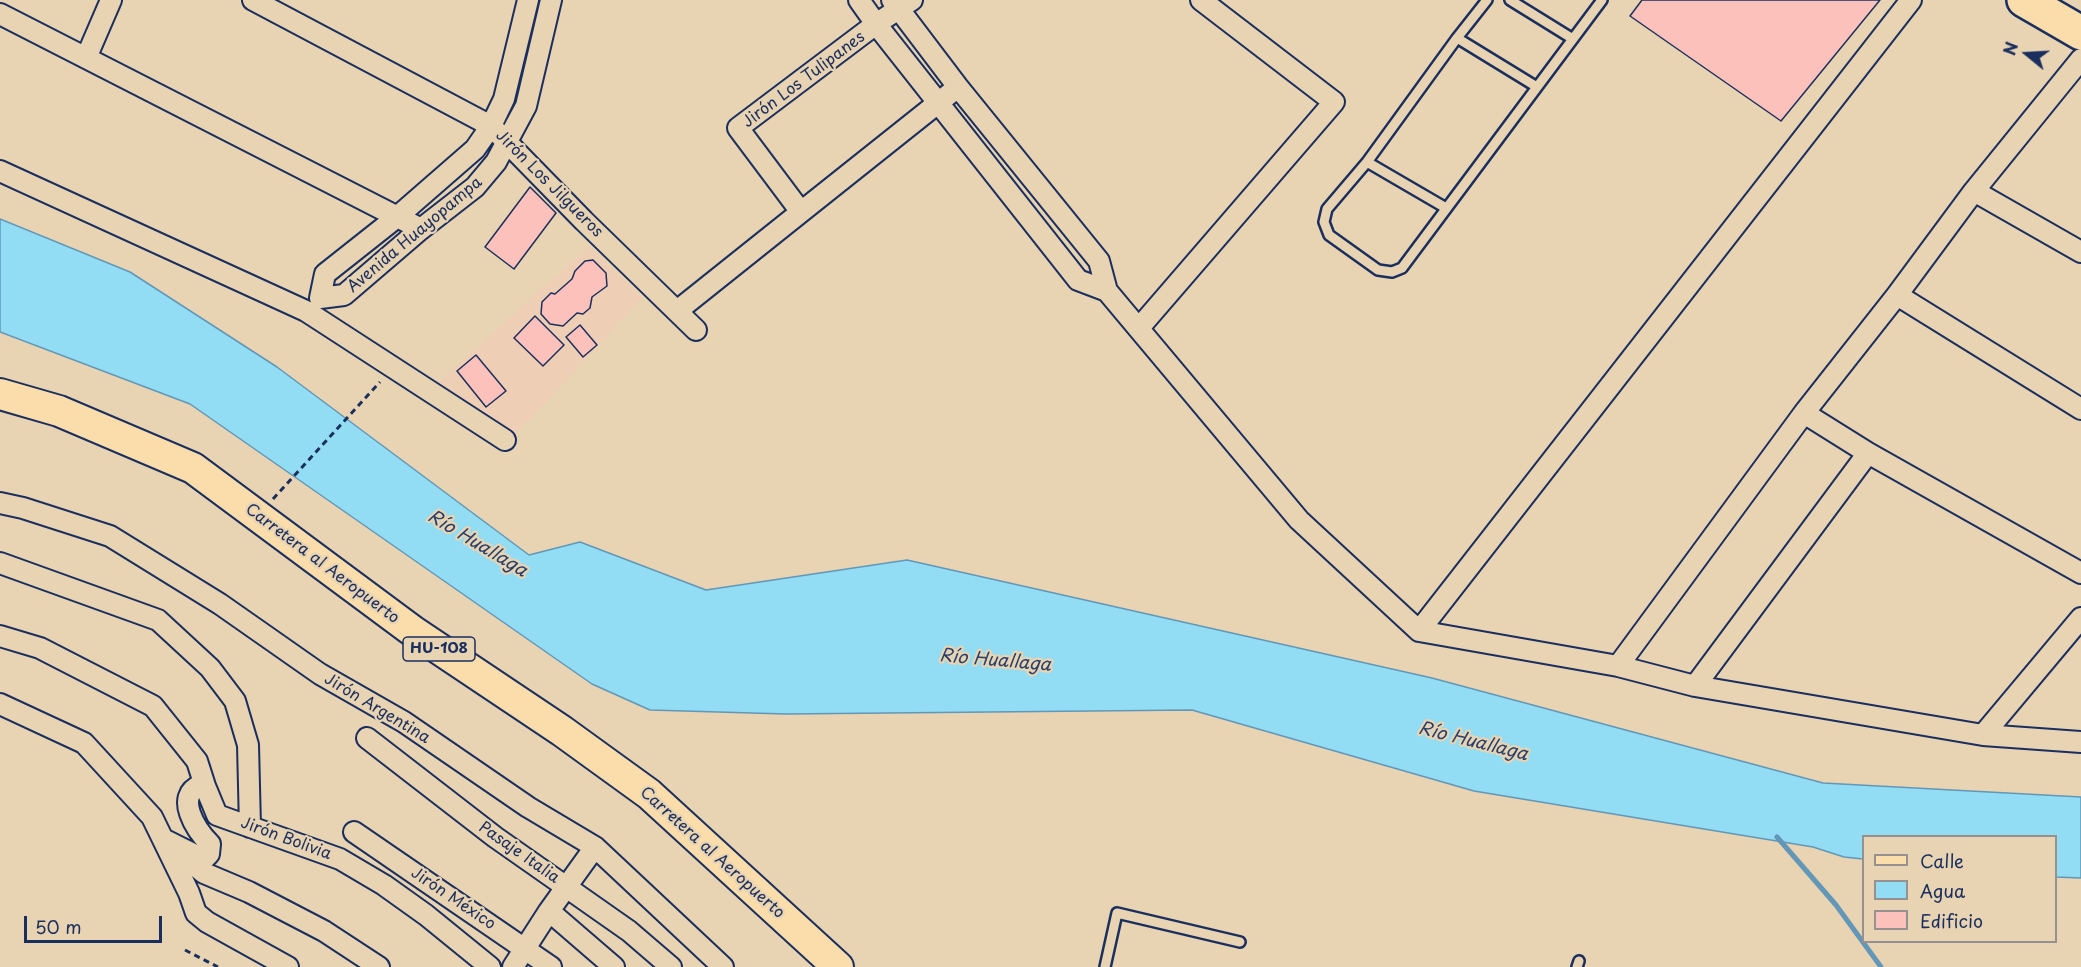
<!DOCTYPE html>
<meta charset="utf-8">
<style>
body{margin:0}
#map{position:relative;width:2081px;height:967px;overflow:hidden;background:#e8d3b2;font-family:"Playpen Sans",sans-serif}
canvas{display:block}
.legend{position:absolute;left:1862px;top:835px;width:195px;height:108px;box-sizing:border-box;background:#e8d3b2;border:2px solid #969190;margin:0;padding:8px 10px;list-style:none;font-size:18px;color:#1b2f5e}
.legend li{display:flex;align-items:center;gap:12px;height:30px}
.legend b{width:30px;border:2px solid #969190}
.north{position:absolute;left:1997px;top:24px;width:60px;height:60px;-webkit-text-stroke:4px #e8d3b2;paint-order:stroke;rotate:288deg;font-size:16px;font-weight:700;line-height:24px;text-align:center;color:#1b2f5e}
.north::after{content:'';display:block;margin:auto;width:21px;height:27px;background:#1b2f5e;clip-path:polygon(50% 0,100% 100%,50% 72%,0 100%)}
.scale{position:absolute;left:24px;top:916px;width:138px;height:27px;box-sizing:border-box;border:3px solid #1b2f5e;border-top:0;padding-left:8px;font-size:18px;line-height:21px;white-space:nowrap;color:#1b2f5e;-webkit-text-stroke:4px #e8d3b2;paint-order:stroke}
</style>
<div id="map">
<canvas width="2081" height="967"></canvas>
<ul class="legend">
<li><b style="height:8px;background:#faddab"></b>Calle</li>
<li><b style="height:16px;background:#92dcf4"></b>Agua</li>
<li><b style="height:16px;background:#fdc1bb"></b>Edificio</li>
</ul>
<div class="north">N</div>
<div class="scale">50 m</div>
</div>
<script>
const c = document.querySelector('canvas').getContext('2d');
c.lineJoin = 'round';
function paint(path, color) { c.fillStyle = color; c.fill(path, 'evenodd'); }
function trace(path, color, width, dash) { c.strokeStyle = color; c.lineWidth = width; c.lineCap = dash ? 'butt' : 'round'; c.setLineDash(dash || []); c.stroke(path); }
function write(font, color, halo, rows, align = 'center') {
  c.font = font + ' "Playpen Sans",sans-serif'; c.lineWidth = 4.5; c.setLineDash([]); c.textBaseline = 'middle'; c.strokeStyle = halo; c.fillStyle = color; for (const [text, x, y, turn = 0] of rows) {
    c.save(); c.translate(x, y); c.rotate((+turn || 0) * Math.PI / 180); c.textAlign = isNaN(turn) ? turn : align; if (halo) c.strokeText(text, 0, 0); c.fillText(text, 0, 0); c.restore();
  }
}
const built = new Path2D(`
 M589,246L642,298L528,421L512,434L439,382Z`);
const water = new Path2D(`
 M0,219L130,272L277,367L529,555L580,542L706,590L907,560L1432,678L1823,783L2081,797V878L2056,877V836H1864L1863,859L1844,857L1813,847L1474,791L1192,710L786,714L650,710L592,684L190,404L0,332Z`);
const stream = new Path2D(`
 M1777,837L1836,905L1881,967`);
const building = new Path2D(`
 M1642,0H1880L1781,121L1630,16Z
 M530,187L556,213L514,269L485,247Z
 M593,260L606,273L607,286L592,297L590,308L583,314L577,313L563,326L550,324L541,314L542,302L551,293L555,294L572,279L575,271L585,261Z
 M535,316L564,345L543,366L514,338Z
 M580,325L597,345L583,357L566,337Z
 M476,355L506,391L486,407L457,371Z`);
const path = new Path2D(`
 M273,499L380,382
 M185,950L218,967`);
const lane = new Path2D(`
 M1487,0L1457,38L1367,162L1327,209L1324,222L1329,235L1378,270L1392,272L1402,268L1602,0
 M1510,0L1573,39
 M1457,38L1537,87
 M1367,162L1446,208
 M1105,967L1117,913L1240,942
 M1577,967L1579,961`);
const street = new Path2D(`
 M253,0L491,126L584,221L696,330
 M859,0L876,24L1078,280L1107,291
 M892,0L958,87L1099,261L1107,291L1299,520L1419,631L1618,666L1695,686L1983,735L2081,742
 M912,0L876,24L738,128L801,212L958,87
 M0,14L421,229
 M86,58L111,0
 M0,171L306,311L505,440
 M1974,191L2081,252
 M1897,295L2081,409
 M320,298L344,295L421,229L475,187L496,162L526,106L551,0
 M320,298L325,274L397,217L475,149L491,126L504,99L528,0
 M677,311L801,212
 M1139,328L1334,102L1201,0
 M1804,413L1868,453L2081,573
 M0,503L23,508L110,536L220,604L320,674L404,722L528,807L595,847L723,967
 M0,563L158,620L210,668L235,701L248,745L250,827
 M1419,631L1911,0
 M0,636L40,648L153,706L197,761L205,786
 M1618,666L1804,413L1897,295L1974,191L2081,59
 M1695,686L1868,453
 M0,704L84,743L152,817L189,893L196,913L207,922L288,967
 M1983,735L2081,618
 M367,738L495,837L629,931L671,967
 M354,832L551,967
 M163,839L199,857L205,858L209,854L210,844C197,831 173,796 201,785L205,786L217,815L340,859L384,885L426,915L490,967
 M181,854L204,873L249,892L324,931L379,967
 M549,911L614,967
 M513,967L549,911L595,847`);
const primary = new Path2D(`
 M0,394L59,411L193,468L414,632L562,731L649,794L838,967`);
const highway = new Path2D(`
 M2024,0L2081,33`);
const shields = [
 [439,649,72]
];
const shieldNames = [
 ["HU-108",439,649]
];
const streetNames = [
 ["Jirón Los Tulipanes",804,80,-37],
 ["Jirón Los Jilgueros",549,184,45],
 ["Avenida Huayopampa",415,235,-40],
 ["Carretera al Aeropuerto",322,564,37],
 ["Jirón Argentina",377,709,31],
 ["Jirón Bolivia",286,839,20],
 ["Pasaje Italia",519,853,35],
 ["Carretera al Aeropuerto",712,853,42],
 ["Jirón México",453,899,34]
];
const waterNames = [
 ["Río Huallaga",477,544,31],
 ["Río Huallaga",995,661,5],
 ["Río Huallaga",1473,742,14]
];
paint(built, '#eeceb5');
paint(water, '#92dcf4');
trace(water, '#6297b8', 1.5);
trace(stream, '#6297b8', 5);
paint(building, '#fdc1bb');
trace(building, '#1b2f5e', 1.5);
trace(lane, '#1b2f5e', 14);
trace(street, '#1b2f5e', 24);
trace(primary, '#1b2f5e', 34);
trace(highway, '#1b2f5e', 38);
trace(path, '#1b2f5e', 3, [6, 4.5]);
trace(lane, '#e8d3b2', 9);
trace(street, '#e8d3b2', 20);
trace(primary, '#faddab', 30);
trace(highway, '#faddab', 33);
for (const [x, y, w] of shields) { const box = new Path2D(); box.roundRect(x - w / 2, y - 12, w, 24, 4.5); c.fillStyle = '#e8d3b2'; c.fill(box); trace(box, '#1b2f5e', 1.5); }
write('bold 15px', '#1b2f5e', null, shieldNames);
write('16px', '#1b2f5e', '#e8d3b2', streetNames);
write('italic 18px', '#27406d', '#e8d3b2', waterNames);
</script>
